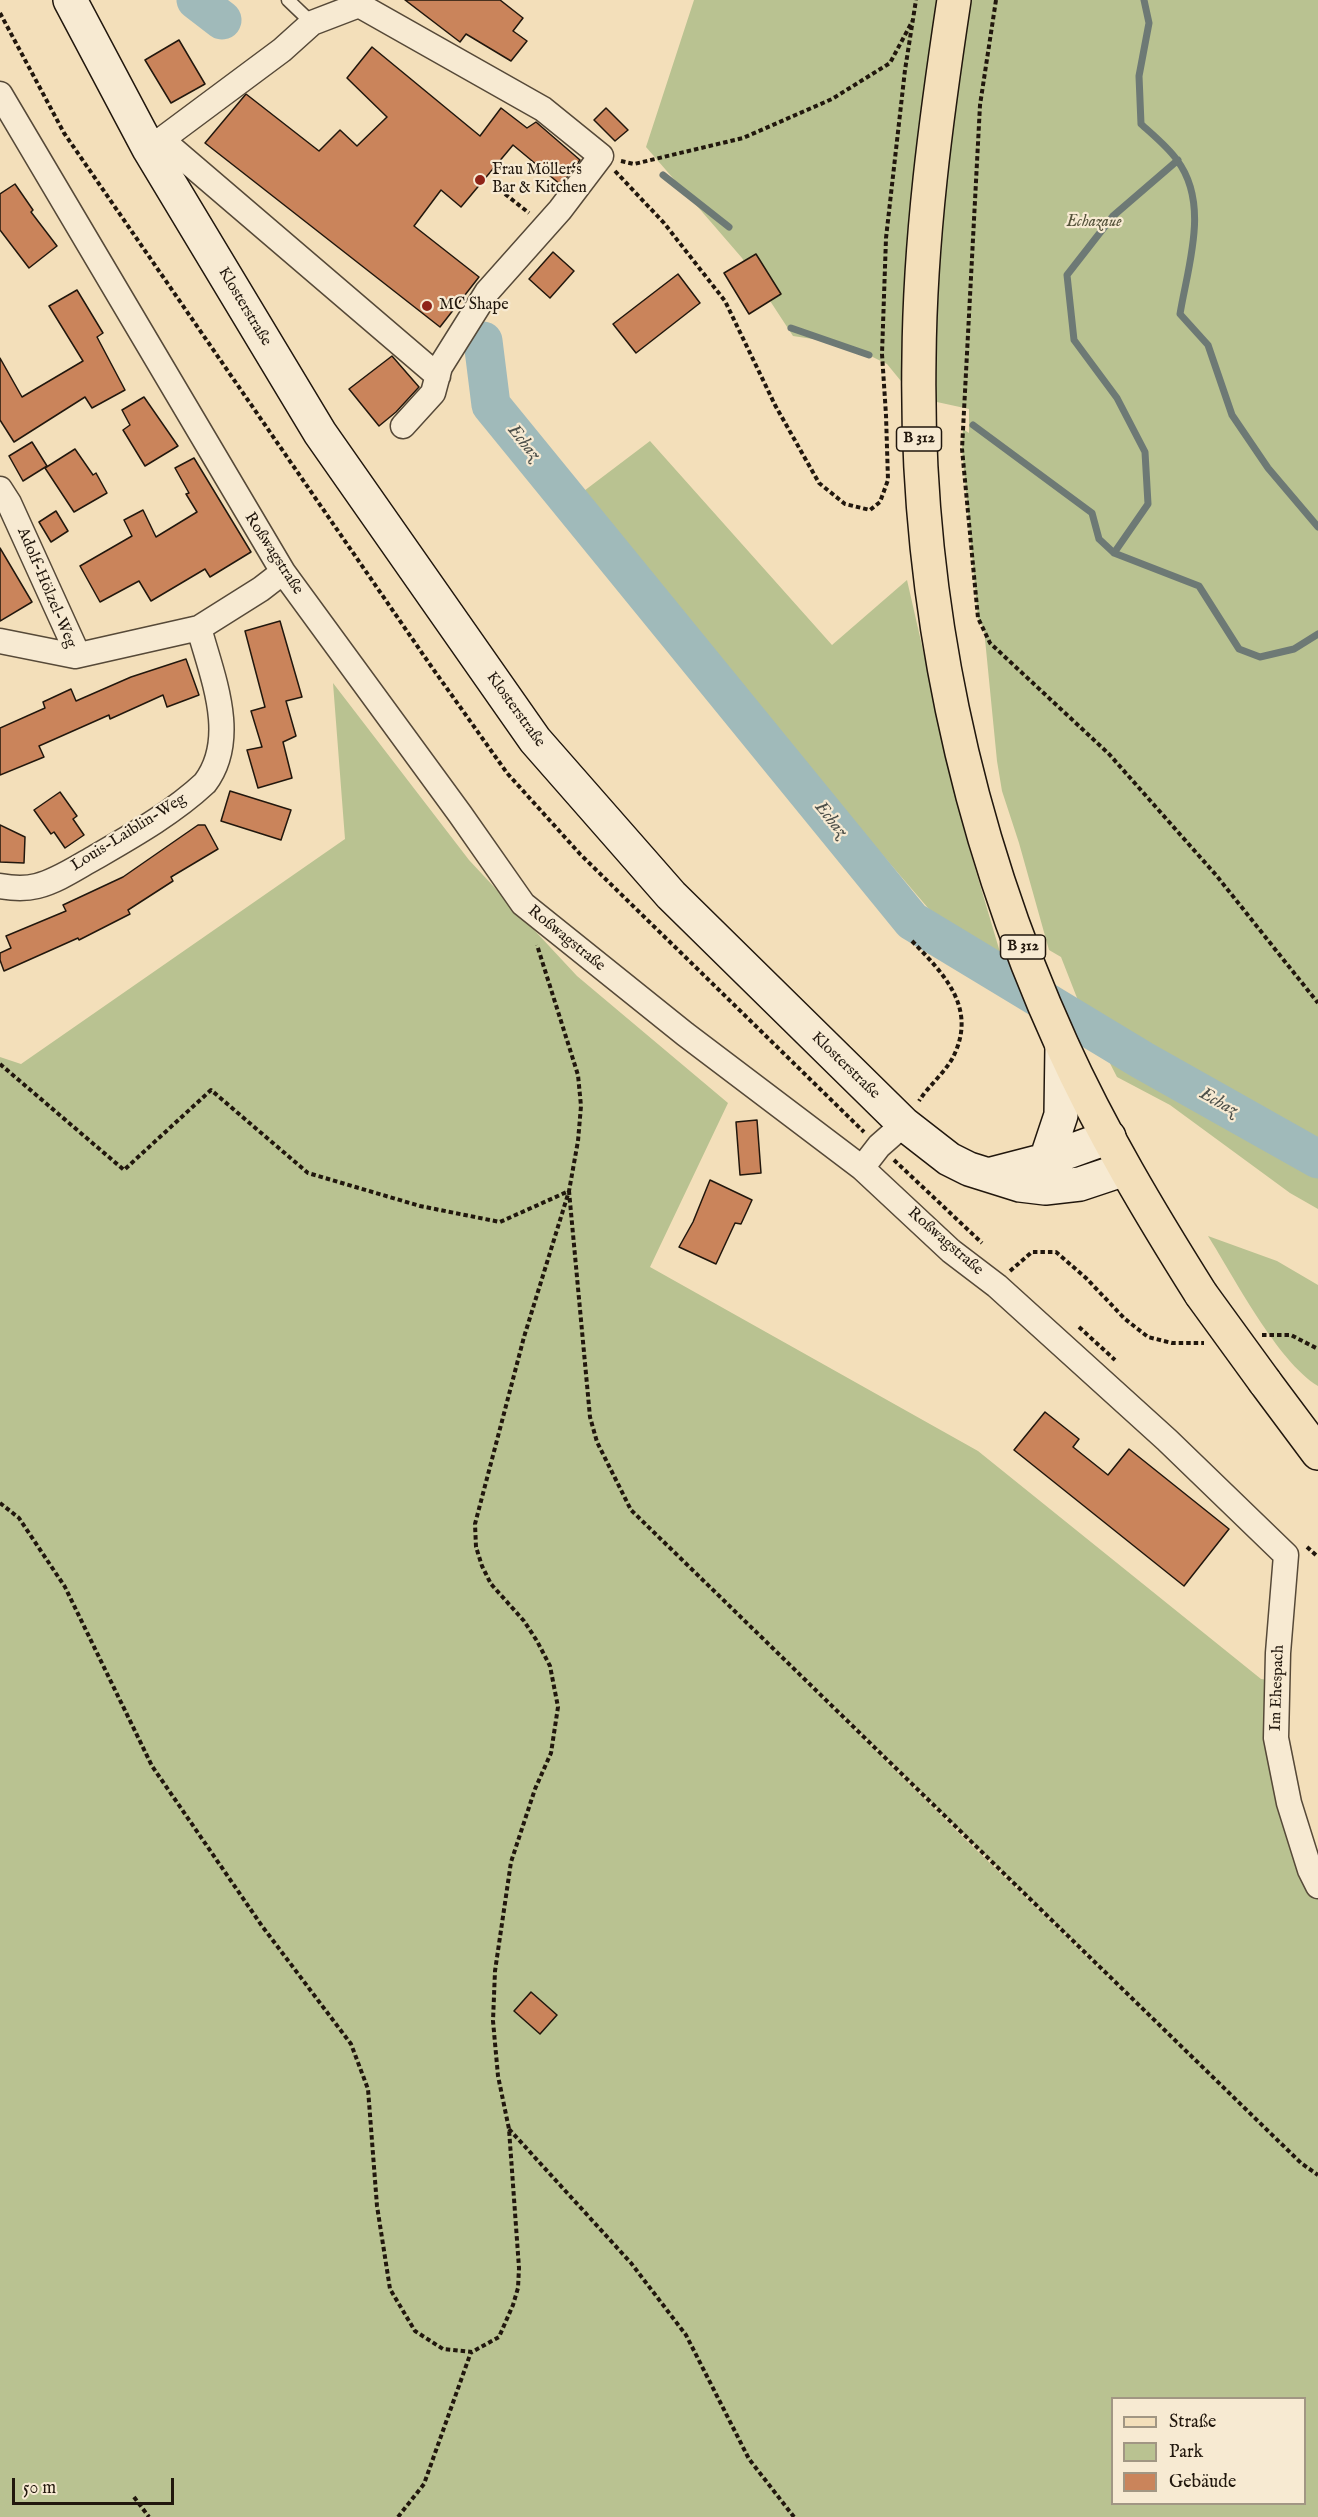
<!DOCTYPE html>
<meta charset="utf-8">
<style>
body{margin:0}
#map{position:relative;width:1318px;height:2517px;overflow:hidden;background:#f3dfba;font-family:"IM FELL English",serif}
canvas{display:block}
.legend{position:absolute;left:1111px;top:2397px;width:195px;height:108px;box-sizing:border-box;background:#f7ead2;border:2px solid #a19683;margin:0;padding:8px 10px;list-style:none;font-size:18px;color:#21170d}
.legend li{display:flex;align-items:center;gap:12px;height:30px}
.legend b{width:30px;border:2px solid #a19683}
.scale{position:absolute;left:12px;top:2478px;width:162px;height:27px;box-sizing:border-box;border:3px solid #21170d;border-top:0;padding-left:8px;font-size:18px;line-height:21px;white-space:nowrap;color:#21170d;-webkit-text-stroke:4px #f7ead2;paint-order:stroke}
</style>
<div id="map">
<canvas width="1318" height="2517"></canvas>
<ul class="legend">
<li><b style="height:8px;background:#f3dfba"></b>Straße</li>
<li><b style="height:16px;background:#b9c291"></b>Park</li>
<li><b style="height:16px;background:#ca845b"></b>Gebäude</li>
</ul>
<div class="scale">50 m</div>
</div>
<script>
const c = document.querySelector('canvas').getContext('2d');
c.lineJoin = 'round';
function paint(path, color) { c.fillStyle = color; c.fill(path, 'evenodd'); }
function trace(path, color, width, dash) { c.strokeStyle = color; c.lineWidth = width; c.lineCap = dash ? 'butt' : 'round'; c.setLineDash(dash || []); c.stroke(path); }
function write(font, color, halo, rows, align = 'center') {
  c.font = font + ' "IM FELL English",serif'; c.lineWidth = 4.5; c.setLineDash([]); c.textBaseline = 'middle'; c.strokeStyle = halo; c.fillStyle = color; for (const [text, x, y, turn = 0] of rows) {
    c.save(); c.translate(x, y); c.rotate((+turn || 0) * Math.PI / 180); c.textAlign = isNaN(turn) ? turn : align; if (halo) c.strokeText(text, 0, 0); c.fillText(text, 0, 0); c.restore();
  }
}
const green = new Path2D(`
 M694,0H1318V1209L1290,1193L1170,1105L1117,1077L1079,1003L1061,957L1049,950L1019,843L1002,791L997,761L984,629L978,618L962,449L963,429L969,433V409L914,397L887,364L846,344L793,336L742,258L646,147Z
 M650,441L832,645L907,580L965,834L1002,959L946,929L576,497Z
 M333,683L469,860L577,976L728,1103L650,1267L978,1451L1261,1679L1278,1681L1276,1738L1318,1886V2517H0V1057L21,1064L345,839ZM754,1629L1180,2046L967,1841ZM1112,2398H1304V2504H1112Z
 M1208,1236L1277,1261L1318,1285V1386C1277,1361 1234,1277 1208,1236Z`);
const stream = new Path2D(`
 M1144,0L1149,23L1139,76L1141,124C1153,135 1168,147 1177,160C1210,204 1188,265 1180,314L1208,345L1232,415L1268,468L1318,527
 M663,175L729,227
 M791,328L869,355
 M973,425L1092,513L1099,539L1114,553L1199,586L1239,649L1260,657L1294,649L1318,634
 M1114,553L1148,504L1145,452L1117,398L1074,340L1067,275L1113,216L1178,160`);
const river = new Path2D(`
 M196,0L222,20
 M483,341L491,405L912,921L1142,1060L1318,1159`);
const building = new Path2D(`
 M405,0H500L523,18L513,31L527,41L511,61L466,34L460,42Z
 M179,40L205,84L171,103L145,60Z
 M372,47L480,136L501,108L527,128L536,122L580,160L561,185L513,145L461,207L441,190L414,226L479,277L440,327L205,143L246,94L319,151L340,130L357,146L387,117L347,78Z
 M606,108L628,130L615,141L594,120Z
 M15,184L33,210L31,212L57,246L29,268L0,230V194Z
 M553,252L574,271L550,298L529,279Z
 M756,254L781,294L749,314L724,273Z
 M678,274L700,303L636,353L613,324Z
 M77,290L103,333L97,337L125,390L92,408L85,397L14,442L0,420V358L22,397L83,361L49,306Z
 M392,356L419,387L396,412L379,426L349,389Z
 M144,397L178,446L145,466L123,430L130,425L122,410Z
 M32,442L47,466L23,481L9,456Z
 M75,449L93,475L96,473L107,493L74,512L45,468Z
 M194,458L251,552L210,577L205,569L151,601L139,581L100,602L80,566L132,536L124,520L143,510L156,537L197,512L186,494L189,493L175,468Z
 M56,511L68,531L51,542L39,522Z
 M0,548L32,602L0,621Z
 M280,621L302,697L286,701L296,736L283,742L292,778L258,788L247,750L262,747L251,711L265,707L245,631Z
 M186,659L199,695L167,707L163,695L110,719L109,715L39,746L44,757L0,775V728L45,708L43,702L71,689L76,701L131,677Z
 M230,791L291,810L281,840L221,821Z
 M60,792L77,816L73,819L84,835L65,848L54,832L51,834L34,810Z
 M0,825L25,837L24,863L0,862Z
 M198,825H205L218,849L171,877L173,881L128,910L130,914L79,940L78,938L4,971L0,960V953L11,948L6,936L66,911L63,905L123,877Z
 M757,1120L761,1173L740,1175L736,1122Z
 M710,1180L752,1200L741,1224L735,1223L716,1264L679,1247L693,1222Z
 M1045,1412L1079,1439L1073,1447L1108,1475L1129,1449L1229,1529L1184,1586L1014,1450Z
 M531,1992L557,2015L540,2034L514,2011Z`);
const path = new Path2D(`
 M996,0L980,105L962,449L978,618L990,643L1109,754L1216,875L1318,1003
 M0,13L64,133L431,666L507,773L580,854L864,1132
 M621,161L634,164L743,138L832,99L890,63L913,20
 M615,171L664,223L725,301L775,405L819,483L845,504L870,510L880,502L888,480L886,415L882,354L886,238L905,70L916,0
 M505,194L529,213
 M912,941C943,973 976,1006 955,1053C948,1070 929,1085 919,1101
 M0,1064L124,1170L211,1090L308,1173L420,1206L500,1222L569,1191L590,1417L597,1442L631,1510L1301,2163L1318,2175
 M894,1160L982,1243
 M1010,1271L1032,1252H1056L1086,1278L1125,1319L1148,1337L1172,1343H1204
 M1079,1327L1115,1360
 M1262,1335H1291L1318,1349
 M0,1503L19,1518L65,1587L152,1766L262,1926L351,2044L368,2089L377,2206L390,2289L415,2331L443,2349L472,2352L499,2337L513,2305L518,2288L519,2268L509,2129L498,2076L493,2021L495,1971L511,1862L535,1789L551,1753L558,1707L550,1666L537,1641L524,1621L491,1584L482,1566L476,1547L475,1524L524,1337L569,1191L578,1141L581,1106L578,1075L537,945
 M1307,1547L1318,1557
 M509,2129L631,2263L686,2335L749,2459L794,2517
 M134,2497L149,2517
 M398,2517L424,2484L471,2352`);
const service = new Path2D(`
 M288,0L312,23`);
const minor = new Path2D(`
 M0,94L283,572L460,814L523,904L685,1034L862,1168L951,1251L997,1286L1167,1440L1286,1555L1278,1653L1276,1738L1289,1803L1310,1870L1318,1886
 M161,139L438,376
 M149,149L282,50L312,23L359,5L543,109L601,156L560,210L487,292L440,367L433,393L403,426
 M0,489L9,503L74,646L75,656
 M0,641L75,656L199,628L261,589L283,572
 M0,886C11,888 25,889 37,886C57,881 76,868 94,858C132,836 173,813 205,783C239,738 212,676 199,628
 M862,1168L879,1146L904,1124`);
const secondary = new Path2D(`
 M70,0L149,149L320,433L535,740L671,895L904,1124L949,1159L969,1169L1020,1185L1045,1188L1080,1184L1125,1169
 M1046,1160L1061,1115L1062,1046
 M992,1174L1046,1160L1109,1137`);
const primary = new Path2D(`
 M954,0C936,119 920,238 919,358C915,593 964,830 1062,1045C1101,1131 1150,1213 1201,1294
 M1265,1382L1318,1453`);
const primaryBridge = new Path2D(`
 M1201,1294L1265,1382`);
const markers = [
 [480,180,6,"#8f2418"],
 [427,306,6,"#8f2418"]
];
const shields = [
 [919,439,45],
 [1023,947,45]
];
const shieldNames = [
 ["B 312",919,439],
 ["B 312",1023,947]
];
const poiNames = [
 ["Frau Möller‘s",492,171],
 ["Bar & Kitchen",492,189],
 ["MC Shape",439,306]
];
const parkNames = [
 ["Echazaue",1094,223]
];
const streetNames = [
 ["Klosterstraße",244,307,59],
 ["Roßwagstraße",273,554,57],
 ["Adolf-Hölzel-Weg",46,588,67],
 ["Klosterstraße",515,710,54],
 ["Louis-Laiblin-Weg",129,833,-32],
 ["Roßwagstraße",566,939,39],
 ["Klosterstraße",845,1066,44],
 ["Roßwagstraße",945,1242,41],
 ["Im Ehespach",1278,1688,-88]
];
const waterNames = [
 ["Echaz",523,443,51],
 ["Echaz",830,820,51],
 ["Echaz",1218,1103,29]
];
paint(green, '#b9c291');
trace(stream, '#6d7975', 7);
trace(river, '#a0baba', 39);
paint(building, '#ca845b');
trace(building, '#21170d', 1.5);
trace(service, '#564938', 15);
trace(minor, '#564938', 27);
trace(secondary, '#21170d', 36);
trace(primary, '#21170d', 36);
trace(path, '#21170d', 4, [4.5, 3]);
trace(service, '#f7ead2', 12);
trace(minor, '#f7ead2', 24);
trace(secondary, '#f7ead2', 33);
trace(primary, '#f3dfba', 33);
trace(primaryBridge, '#21170d', 36, []);
trace(primaryBridge, '#f3dfba', 33);
for (const [x, y, r, color] of markers) { const dot = new Path2D(); dot.arc(x, y, r, 0, 2 * Math.PI); c.fillStyle = color; c.fill(dot); trace(dot, '#f7ead2', 2); }
for (const [x, y, w] of shields) { const box = new Path2D(); box.roundRect(x - w / 2, y - 12, w, 24, 4.5); c.fillStyle = '#f7ead2'; c.fill(box); trace(box, '#21170d', 1.5); }
write('bold 15px', '#21170d', null, shieldNames);
write('16px', '#21170d', '#f7ead2', poiNames, 'left');
write('italic 16px', '#56533b', '#f7ead2', parkNames);
write('16px', '#21170d', '#f7ead2', streetNames);
write('italic 18px', '#4d504a', '#f7ead2', waterNames);
</script>
